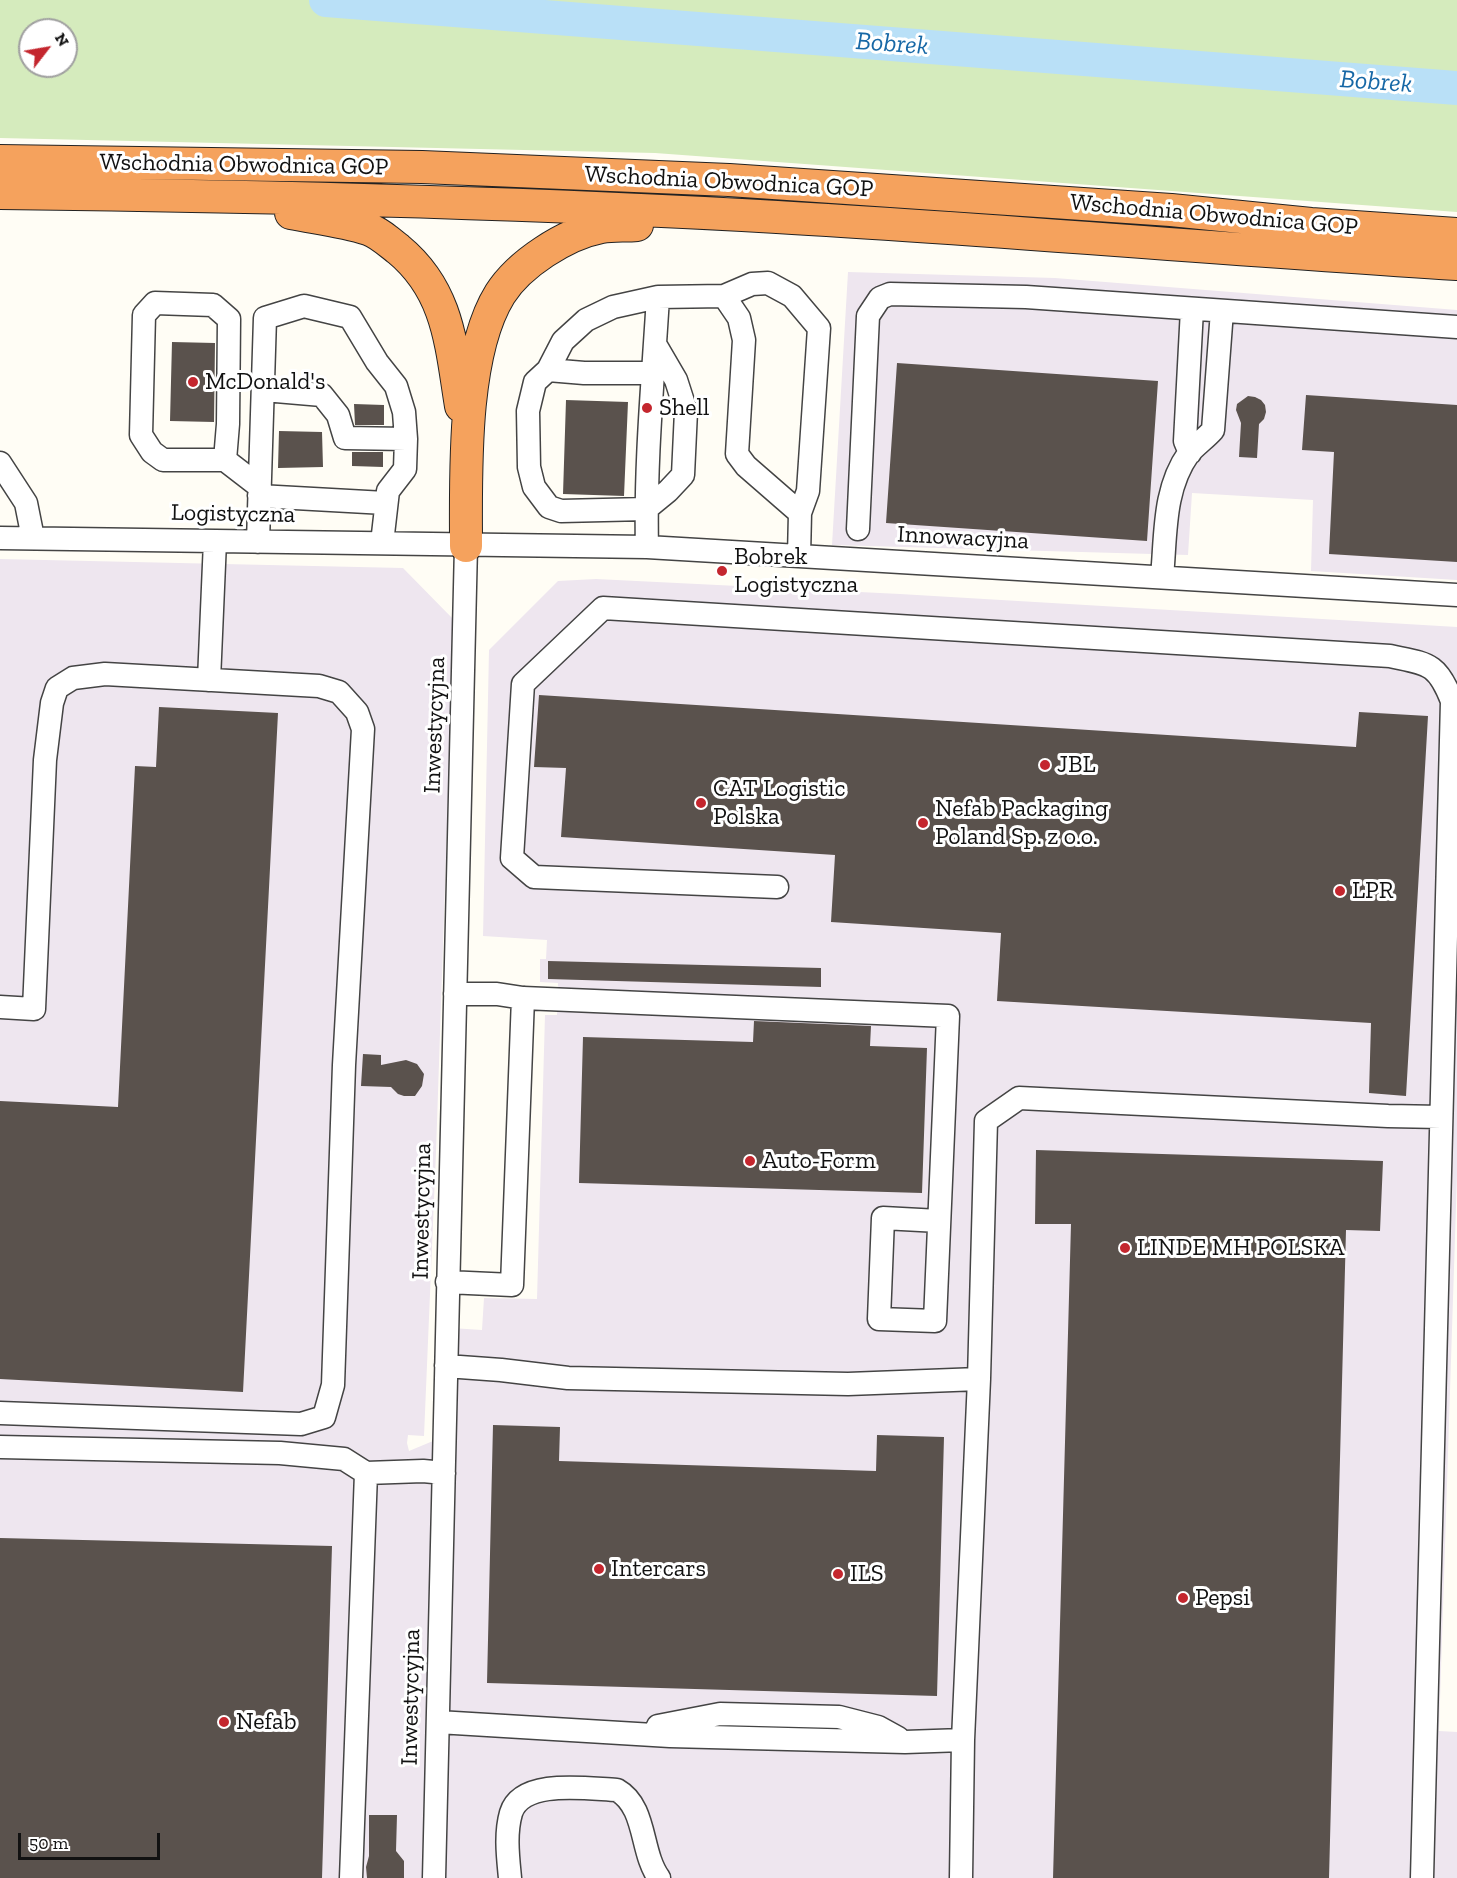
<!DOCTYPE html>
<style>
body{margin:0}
#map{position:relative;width:1457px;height:1878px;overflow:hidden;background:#fffdf5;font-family:"Zilla Slab",serif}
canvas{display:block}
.north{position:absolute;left:18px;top:18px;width:60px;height:60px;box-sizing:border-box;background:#fff;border:2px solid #a0a0a0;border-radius:50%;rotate:59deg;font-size:16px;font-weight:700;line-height:24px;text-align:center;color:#111}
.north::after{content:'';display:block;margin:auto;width:21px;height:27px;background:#c4262e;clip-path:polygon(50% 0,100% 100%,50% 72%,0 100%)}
.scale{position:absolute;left:18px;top:1833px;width:142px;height:27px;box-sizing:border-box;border:3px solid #111;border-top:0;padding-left:8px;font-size:18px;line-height:21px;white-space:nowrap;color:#111;-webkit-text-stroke:4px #fff;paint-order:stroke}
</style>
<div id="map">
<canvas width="1457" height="1878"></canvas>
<div class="north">N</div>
<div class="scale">50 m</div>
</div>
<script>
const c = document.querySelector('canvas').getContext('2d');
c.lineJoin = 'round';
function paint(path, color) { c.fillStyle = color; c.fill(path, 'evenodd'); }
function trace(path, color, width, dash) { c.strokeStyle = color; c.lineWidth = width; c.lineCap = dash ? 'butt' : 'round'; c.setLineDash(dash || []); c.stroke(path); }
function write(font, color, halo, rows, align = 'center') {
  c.font = font + ' "Zilla Slab",serif'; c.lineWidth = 6; c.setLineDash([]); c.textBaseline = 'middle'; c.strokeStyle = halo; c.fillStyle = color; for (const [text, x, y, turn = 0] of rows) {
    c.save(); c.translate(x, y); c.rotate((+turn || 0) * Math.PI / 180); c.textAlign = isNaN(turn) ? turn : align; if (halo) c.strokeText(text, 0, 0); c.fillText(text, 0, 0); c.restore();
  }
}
const industrial = new Path2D(`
 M848,272L1055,278L1457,310V580L1311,571L1313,500L1192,493L1188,555L832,545Z
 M0,559L403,568L454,620L436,1152L424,1436L408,1435L407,1443L409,1451L433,1441L436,1327L482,1330L484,1298L537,1299L545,1015H557L558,983L540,982V959H546L547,940L483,936L489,650L558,581L596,579L900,594L1457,627V1175L1439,1731L1457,1732V1878H0Z`);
const green = new Path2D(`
 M0,0H1457V212L655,153L0,138ZM30,30H66V66H30Z`);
const river = new Path2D(`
 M326,0L1457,88`);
const building = new Path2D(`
 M172,342L215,343L214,422L170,421Z
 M897,363L1158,381L1147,541L886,523Z
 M1306,395L1457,405V562L1329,554L1334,452L1302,450Z
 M1248,396L1255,397L1261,400L1265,405L1266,412L1264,419L1259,424L1257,458L1239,457L1241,423L1236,410L1237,404Z
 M566,400L628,402L624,496L563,494Z
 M354,404L384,405V425H355Z
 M279,431L322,432L323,467L278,468Z
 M352,452H383V467L352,466Z
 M539,695L1356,747L1359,712L1428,716L1406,1096L1369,1093L1371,1023L997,1001L1001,933L831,922L835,855L561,837L566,768L534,767Z
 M159,707L278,713L243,1392L0,1379V1101L118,1107L135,766L156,767Z
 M548,961L821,968V987L548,979Z
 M754,1021L871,1026L870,1046L927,1048L922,1193L579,1183L583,1037L753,1042Z
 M363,1054L381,1055V1065L406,1060L417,1064L424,1074L422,1086L415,1096H404L398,1094L391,1087L361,1086Z
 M1036,1150L1383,1161L1380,1231L1346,1230L1329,1878H1053L1071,1224H1035Z
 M493,1425L560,1427L559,1461L876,1471L877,1435L944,1437L937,1696L487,1683Z
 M0,1538L332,1546L322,1878H0Z
 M369,1815H397L396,1851L404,1861V1878H367L366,1867L369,1856Z`);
const minor = new Path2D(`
 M724,296L739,318L744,340L737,454L746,466L800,513
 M658,297L724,296L752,284L768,283L792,296L819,328L808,491L800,513L799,556
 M548,370L584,373H653
 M264,390L322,395L338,415L345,438L406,439
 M1190,453L1185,441L1192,309
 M225,460L228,424L229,319L213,305L155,303L144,315L141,435L152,452L163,460H225L260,487
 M0,463L26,503L33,538
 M259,496L385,503
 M858,529L868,316L880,298L890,294L1026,297L1457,327
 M0,538L647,547L1457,595
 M258,542L265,318L304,306L350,317L377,362L396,386L404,412L406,439L405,469L388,491L382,543
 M647,547C645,464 653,380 658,297L613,307L586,320L563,341L548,370L535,382L528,411L529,467L534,487L549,507L561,511L646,509L668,491L683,475L686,411L676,380L655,344
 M1162,577C1166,535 1163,489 1189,453C1196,445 1206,438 1213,430L1222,311
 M209,680L215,541
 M777,887L534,877L512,858L523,684L603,608L1390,656C1427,664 1437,662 1452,701L1422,1878
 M455,994H497L523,998L948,1016L935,1321L879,1319L883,1218L939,1221
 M0,1007L34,1009L45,760L52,703L57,688L73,678L105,674L319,686L339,692L357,712L363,729L344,1065L333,1385L324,1417L301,1424L0,1413
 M447,1282L512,1285L523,998
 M446,1366L501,1370L568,1378L848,1384L979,1379
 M0,1447L280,1453L344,1459L366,1473
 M438,1722L670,1736L905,1742L963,1740L961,1878
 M658,1726L720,1714L839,1717L878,1727L898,1738
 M963,1740L979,1379L986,1121L1019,1098L1388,1116L1441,1117
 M351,1878L366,1473L423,1471L444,1473
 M434,1878L466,546
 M510,1878C508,1857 505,1834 511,1813C522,1778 588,1789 617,1790C647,1807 640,1852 659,1878`);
const highway = new Path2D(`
 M0,161L422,167L729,180L1171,210L1311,224L1457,234
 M0,193C259,196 518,202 777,217C1004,230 1230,250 1457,264
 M291,213C316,218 343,221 368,229C378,232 389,242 398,249C449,291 451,345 461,406
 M466,546C466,475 462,355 500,294C519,264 565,234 601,227C612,225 625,226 637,225`);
const markers = [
 [193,382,6,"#c4262e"],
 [647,408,6,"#c4262e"],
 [722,571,6,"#c4262e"],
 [1045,765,6,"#c4262e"],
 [701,803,6,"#c4262e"],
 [923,823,6,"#c4262e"],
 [1340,891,6,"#c4262e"],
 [750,1161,6,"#c4262e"],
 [1125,1248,6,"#c4262e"],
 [599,1569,6,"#c4262e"],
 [838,1574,6,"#c4262e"],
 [1183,1598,6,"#c4262e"],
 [224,1722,6,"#c4262e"]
];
const streetNames = [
 ["Wschodnia Obwodnica GOP",244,165,1],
 ["Wschodnia Obwodnica GOP",729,182,3],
 ["Wschodnia Obwodnica GOP",1214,215,5],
 ["Logistyczna",233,514,1],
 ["Innowacyjna",963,538,3],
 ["Inwestycyjna",435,725,-88],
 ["Inwestycyjna",422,1211,-89],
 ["Inwestycyjna",411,1697,-89]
];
const poiNames = [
 ["McDonald's",205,382],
 ["Shell",659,408],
 ["Bobrek",734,557],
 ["Logistyczna",734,585],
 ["JBL",1057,765],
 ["CAT Logistic",713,789],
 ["Polska",713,817],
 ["Nefab Packaging",935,809],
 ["Poland Sp. z o.o.",935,837],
 ["LPR",1352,891],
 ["Auto-Form",762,1161],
 ["LINDE MH POLSKA",1137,1248],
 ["Intercars",611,1569],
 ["ILS",850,1574],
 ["Pepsi",1195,1598],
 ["Nefab",236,1722]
];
const waterNames = [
 ["Bobrek",892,44,4],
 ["Bobrek",1376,82,4]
];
paint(industrial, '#eee6ef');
paint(green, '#d5ebbd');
trace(river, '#b9e0f7', 34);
paint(building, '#5a524d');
trace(minor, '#444', 25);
trace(highway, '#222', 34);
trace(minor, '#fff', 22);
trace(highway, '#f5a25d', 32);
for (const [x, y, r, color] of markers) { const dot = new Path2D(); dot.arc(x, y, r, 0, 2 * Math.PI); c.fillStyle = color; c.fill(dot); trace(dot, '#fff', 2); }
write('24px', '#111', '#fff', streetNames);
write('24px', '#111', '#fff', poiNames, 'left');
write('italic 26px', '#1768a6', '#fff', waterNames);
</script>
